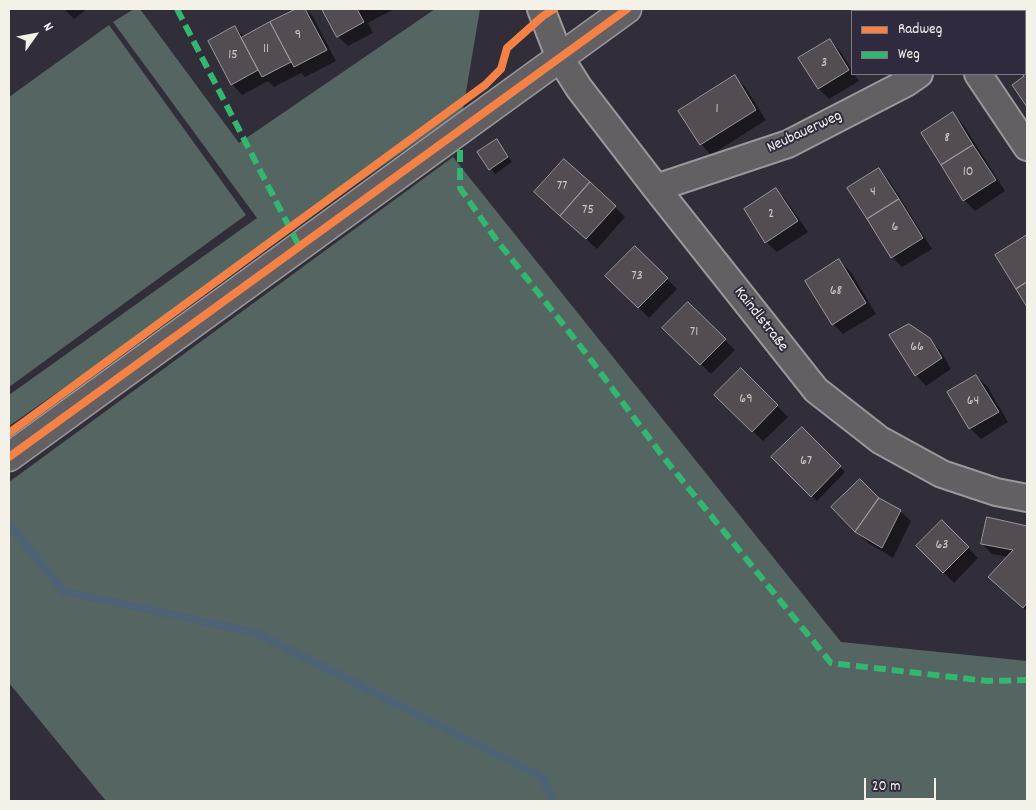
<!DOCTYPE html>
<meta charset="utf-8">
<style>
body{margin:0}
#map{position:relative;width:1036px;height:810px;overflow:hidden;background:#312e39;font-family:Dekko,sans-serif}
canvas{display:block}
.frame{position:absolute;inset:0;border:10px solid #f4f1e8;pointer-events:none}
.legend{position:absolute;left:851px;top:10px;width:175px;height:65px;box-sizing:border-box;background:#2f2a3d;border:1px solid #7e7a81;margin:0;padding:6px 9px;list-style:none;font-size:15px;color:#f4f1e8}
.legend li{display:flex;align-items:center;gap:10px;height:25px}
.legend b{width:25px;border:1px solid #7e7a81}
.north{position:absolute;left:10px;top:10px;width:50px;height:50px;-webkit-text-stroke:4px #2f2a3d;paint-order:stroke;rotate:58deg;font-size:14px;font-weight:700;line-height:20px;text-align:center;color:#f4f1e8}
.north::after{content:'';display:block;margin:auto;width:18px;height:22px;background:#f4f1e8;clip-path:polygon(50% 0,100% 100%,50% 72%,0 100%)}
.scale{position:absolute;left:864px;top:778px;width:72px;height:22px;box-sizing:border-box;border:2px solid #f4f1e8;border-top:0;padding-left:6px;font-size:15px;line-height:18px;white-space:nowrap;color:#f4f1e8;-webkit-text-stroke:4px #2f2a3d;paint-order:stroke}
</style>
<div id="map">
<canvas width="1036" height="810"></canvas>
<div class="frame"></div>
<ul class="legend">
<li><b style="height:6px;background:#f48246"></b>Radweg</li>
<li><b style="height:6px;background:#33b770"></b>Weg</li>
</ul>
<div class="north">N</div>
<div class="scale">20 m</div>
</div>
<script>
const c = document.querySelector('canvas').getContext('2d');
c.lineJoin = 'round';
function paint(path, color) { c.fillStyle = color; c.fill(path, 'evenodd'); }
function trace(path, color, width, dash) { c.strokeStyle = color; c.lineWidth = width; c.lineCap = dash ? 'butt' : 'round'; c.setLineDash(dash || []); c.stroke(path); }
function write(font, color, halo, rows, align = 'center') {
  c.font = font + ' Dekko,sans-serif'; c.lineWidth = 4; c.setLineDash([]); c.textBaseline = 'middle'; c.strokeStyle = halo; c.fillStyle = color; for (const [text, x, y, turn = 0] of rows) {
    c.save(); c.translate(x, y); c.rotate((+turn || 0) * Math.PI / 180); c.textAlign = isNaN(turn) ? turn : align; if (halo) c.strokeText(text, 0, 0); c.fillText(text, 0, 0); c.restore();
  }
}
const green = new Path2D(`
 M134,9H140L239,143L435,9H480L463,110L9,426V395L257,218L113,22Z
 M109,25L246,215L9,387V97Z
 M453,157L841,642L1027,661V801H106L9,683V482Z`);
const shadow = new Path2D(`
 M64,9H87L74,19Z
 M298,9H305L313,17L336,61L305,77L301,73L274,87L268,81L242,95L232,84L235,28L245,37Z
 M323,9H394L368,23L373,33L348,46L338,36Z
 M858,9H923L924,11H860Z
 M830,40L840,51L852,70V74H854L859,81L829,99L819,89L800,59Z
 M1027,47V105L1014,85L1026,77L1024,74L1025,48Z
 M734,76L745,87L766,120L711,155L701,144Z
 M953,114L963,124L1005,191L975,211L964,200L922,133Z
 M497,141L512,162L495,174L479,153Z
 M879,170L889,180L932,249L902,267L892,257Z
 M776,189L786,200L808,232L777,252L766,242Z
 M546,203L615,207L625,217L597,249Z
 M1026,237L1027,238V304L997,256Z
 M635,248L677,289L649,318L607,276Z
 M839,261L850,271L876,314L843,334L833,324Z
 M688,303L735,350L711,374L664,328Z
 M929,339L940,350L951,369L926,386L916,375Z
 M741,370L788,417L763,441L716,395Z
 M976,376L987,386L1008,422L981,439L970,428L949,393Z
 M802,429L845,472L817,501L773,457Z
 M900,511L911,521L893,558L867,542L855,531Z
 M988,519L1027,527V611L1000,587L1008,557L992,554L982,544Z
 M942,521L978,558L954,583L917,546Z`);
const stream = new Path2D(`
 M9,524L63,591L256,633L542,777L554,801`);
const building = new Path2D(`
 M296,9H305L327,50L294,67L270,22Z
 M322,9H357L364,22L337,37Z
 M857,9H920L921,11H858Z
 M270,22L291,62L262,77L241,38Z
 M235,26L258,70L231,85L208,41Z
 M830,39L849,70L818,89L798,58Z
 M1027,45V107L1012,85L1024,76L1022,74H1025V47Z
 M735,75L756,110L700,145L678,111Z
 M953,112L973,145L941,165L921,133Z
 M497,139L508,157L489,170L477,152Z
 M973,145L996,180L963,201L941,165Z
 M564,159L590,182L560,216L534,192Z
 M879,168L899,199L867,219L847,188Z
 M590,182L616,206L586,239L560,216Z
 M776,188L798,221L765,243L744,209Z
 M899,199L923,238L891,258L867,219Z
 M1027,235V282L1016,289L995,255Z
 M635,246L668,278L638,308L605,276Z
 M839,259L866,303L832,325L805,281Z
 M1027,282V307L1016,289Z
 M688,302L726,339L700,365L662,328Z
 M909,324L930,338L942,358L915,376L889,335Z
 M741,368L778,405L752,432L714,395Z
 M976,375L999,412L969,429L947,392Z
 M802,427L841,466L811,497L771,457Z
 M860,479L879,498L855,532L831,507Z
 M879,498L901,510L882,548L855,532Z
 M987,517L1027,526V603L1023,608L988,577L1013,550L981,544Z
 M942,520L969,547L943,573L916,546Z`);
const street = new Path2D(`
 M541,9L560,58L579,88L656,188L816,390L880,440L942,474L996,492L1027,498
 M978,74L1027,147
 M656,188L788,144L906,83L919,74`);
const secondary = new Path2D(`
 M9,457L627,9`);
const quiet = new Path2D(`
 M177,9L299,246
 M460,150V188L495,238L588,356L664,458L831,663L987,681L1027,680`);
const cycleway = new Path2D(`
 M9,433L485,85L501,69L507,48L543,16L554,9
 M9,457L627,9`);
const numberNames = [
 ["9",298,36],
 ["11",266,50],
 ["15",233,56],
 ["3",824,64],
 ["1",717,110],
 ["8",947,139],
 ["10",968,173],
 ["77",562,187],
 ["4",873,193],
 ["75",588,211],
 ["2",771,215],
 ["6",895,228],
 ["73",637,277],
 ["68",836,292],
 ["71",694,333],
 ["66",917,348],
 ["69",746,400],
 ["64",973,402],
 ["67",806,462],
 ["63",942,546]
];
const streetNames = [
 ["Neubauerweg",805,133,-25],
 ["Kaindlstraße",760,320,52]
];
paint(green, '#556662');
paint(shadow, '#0007');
trace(stream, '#4d6375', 8);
paint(building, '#534c53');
trace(building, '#9a989b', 1);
trace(street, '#9a989b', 30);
trace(secondary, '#9a989b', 31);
trace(street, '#626063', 26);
trace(secondary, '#626063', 28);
trace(quiet, '#33b770', 6, [12, 6]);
trace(cycleway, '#f48246', 8);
write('14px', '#ccc8c3', null, numberNames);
write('16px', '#f4f1e8', '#2f2a3d', streetNames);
</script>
